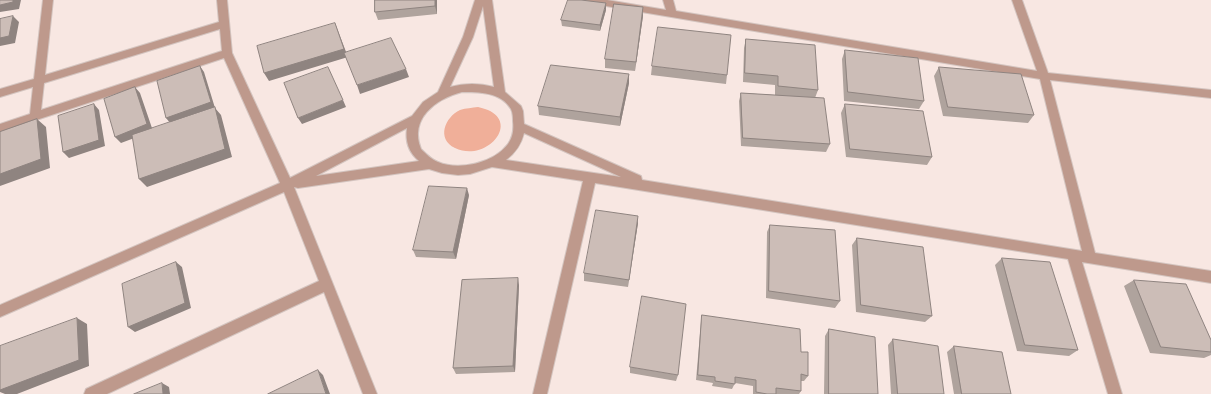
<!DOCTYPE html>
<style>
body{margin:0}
canvas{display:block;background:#f8e7e2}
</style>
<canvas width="1211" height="394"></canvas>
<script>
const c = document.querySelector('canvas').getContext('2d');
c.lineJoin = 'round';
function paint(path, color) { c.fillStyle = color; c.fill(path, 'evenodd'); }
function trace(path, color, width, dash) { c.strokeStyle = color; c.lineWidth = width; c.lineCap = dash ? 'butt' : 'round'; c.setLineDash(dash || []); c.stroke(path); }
const green = new Path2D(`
 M478,107C526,117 488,164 455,148C436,139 445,117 460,110C466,108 472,108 478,107Z`);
const minor = new Path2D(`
 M43,0H53L45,75L219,22L217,0H227L232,53L290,178L412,116L423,102L438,92L463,37L475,0H492L505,92L521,106L523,111L524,124L641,176L642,180L1082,251L1040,79L588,3L583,0H607L666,10L663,0H673L676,11L1037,71L1012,0H1022L1048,73L1211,90V98L1050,80L1095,253L1211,271V283L1082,262L1122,394H1108L1068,259L595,183L547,394H533L583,181L492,167L470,174L458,175L442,173L429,169L298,188L294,187L377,394H363L324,292L107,394H84L86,389L319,281L284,192L0,317V305L280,183L224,58L0,132V124L30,114L33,87L0,97V89L34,79ZM483,6L494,87C479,83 465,83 450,87L473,37ZM220,29L222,51L41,110L44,83ZM462,92C479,92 501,92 511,109C513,113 513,118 513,121C514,130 513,137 508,144C494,163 459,171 438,162C432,160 426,154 421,149C409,119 435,99 462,92ZM407,128C405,141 409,153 419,161L316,176ZM524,133L621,177L506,160C515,153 521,145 524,133Z`);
const wall = new Path2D(`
 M437,0V14L378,20L375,12Z
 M606,10L600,31L562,26L561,20Z
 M643,16L635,71L605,68V59Z
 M746,39L818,90L815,98L830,144L826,152L741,146L739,101L741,93L775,95V85L743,82L744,48Z
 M845,50L924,101L919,109L844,101L842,59Z
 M652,66L727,75L726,84L651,75Z
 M939,67L1034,115L1028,123L943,116L934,76Z
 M629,74V83L620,126L539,115L538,106Z
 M845,104L932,157L927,165L846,157L841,113Z
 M469,195L456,259L416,257L413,250Z
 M638,223L628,287L584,281V273Z
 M770,225L840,301L835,308L766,298L767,232Z
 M857,238L932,316L925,322L856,312L852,245Z
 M1002,258L1078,350L1069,356L1017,351L995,265Z
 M1134,280L1211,340V355L1204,358L1150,353L1124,286Z
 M519,285L515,372L456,374L453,368Z
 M702,315L801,352L808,376L804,381H801V391L799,394H753V386L735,383L732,389L712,386L713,383L696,380L701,322Z
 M829,329L878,394H824L825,336Z
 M893,339L944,394H891L888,345Z
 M954,346L1011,394H954L947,352Z
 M630,367L678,375L676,381L630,373Z`);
const shadedWall = new Path2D(`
 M13,0H21L19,9L0,12V5Z
 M435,0H437V14L435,6Z
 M606,3V10L600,31V25Z
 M643,7V16L635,71L636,62Z
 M13,16L19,22L15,43L0,46V38Z
 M335,23L348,57L269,81L264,73Z
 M200,66L204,72L215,108L221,115L232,157L147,187L139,179L171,124L166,118Z
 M406,69L409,77L360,94L357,85Z
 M629,74V83L620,126V117Z
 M135,87L140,93L153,131L121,143L115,137Z
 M343,100L346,107L302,124L298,118Z
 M94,104L99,110L105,146L69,158L63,152Z
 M37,119L46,127L50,168L0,186V174Z
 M467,188L469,195L456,259L453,252Z
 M638,216V223L628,287L629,280Z
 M176,262L182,267L191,308L135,332L128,327Z
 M518,278L519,285L515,372L513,366Z
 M77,318L87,324L89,366L17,394H5L0,392V390Z
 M318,370L323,375L330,394H326Z
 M162,383L169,387L170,394H163Z`);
const building = new Path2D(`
 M0,0H13V2L0,5Z
 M375,0H435V6L375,12Z
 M568,0H581L606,3L600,25L561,20Z
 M614,4L643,7L636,62L605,59Z
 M13,16L9,36L0,38V19Z
 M335,23L344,49L264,73L257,46Z
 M658,27L731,35L727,75L652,66Z
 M391,38L406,69L357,85L344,53Z
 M746,39L815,45L818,90L778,86V76L745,73Z
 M845,50L918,58L924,101L848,92Z
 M551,65L629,74L620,117L538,106Z
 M200,66L211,102L166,118L157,81Z
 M328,67L343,100L298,118L284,83Z
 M939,67L1021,74L1034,115L948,107Z
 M135,87L147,124L115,137L104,99Z
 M741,93L824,98L830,144L743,138Z
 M94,104L99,140L63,152L58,116Z
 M845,104L923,111L932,157L850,149Z
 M215,107L225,149L139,179L132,135Z
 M37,119L41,159L0,174V132Z
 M429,186L467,188L453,252L413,250Z
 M596,210L638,216L629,280L584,273Z
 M770,225L835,230L840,301L769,291Z
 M857,238L923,247L932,316L861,305Z
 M1002,258L1050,262L1078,350L1025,345Z
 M176,262L185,303L128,327L122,284Z
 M518,278L513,366L453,368L462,280Z
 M1134,280L1186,284L1211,340V352L1161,347Z
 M642,296L686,304L678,375L630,367Z
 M702,315L800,329L801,352H808V376L801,374V391L776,388V394H767L756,392V380L735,377V384L715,381V377L698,375Z
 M77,318L79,360L0,390V346Z
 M829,329L875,337L878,394H829Z
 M893,339L938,346L944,394H898Z
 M954,346L1002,352L1011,394H962Z
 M318,370L326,394H268Z
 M162,383L163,394H134Z`);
paint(green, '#f0af99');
trace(minor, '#d4c5c0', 2);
paint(minor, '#be998c');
paint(wall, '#afa39d');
paint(shadedWall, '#8f8480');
paint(building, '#ccbdb7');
trace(building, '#8f8480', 1);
</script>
